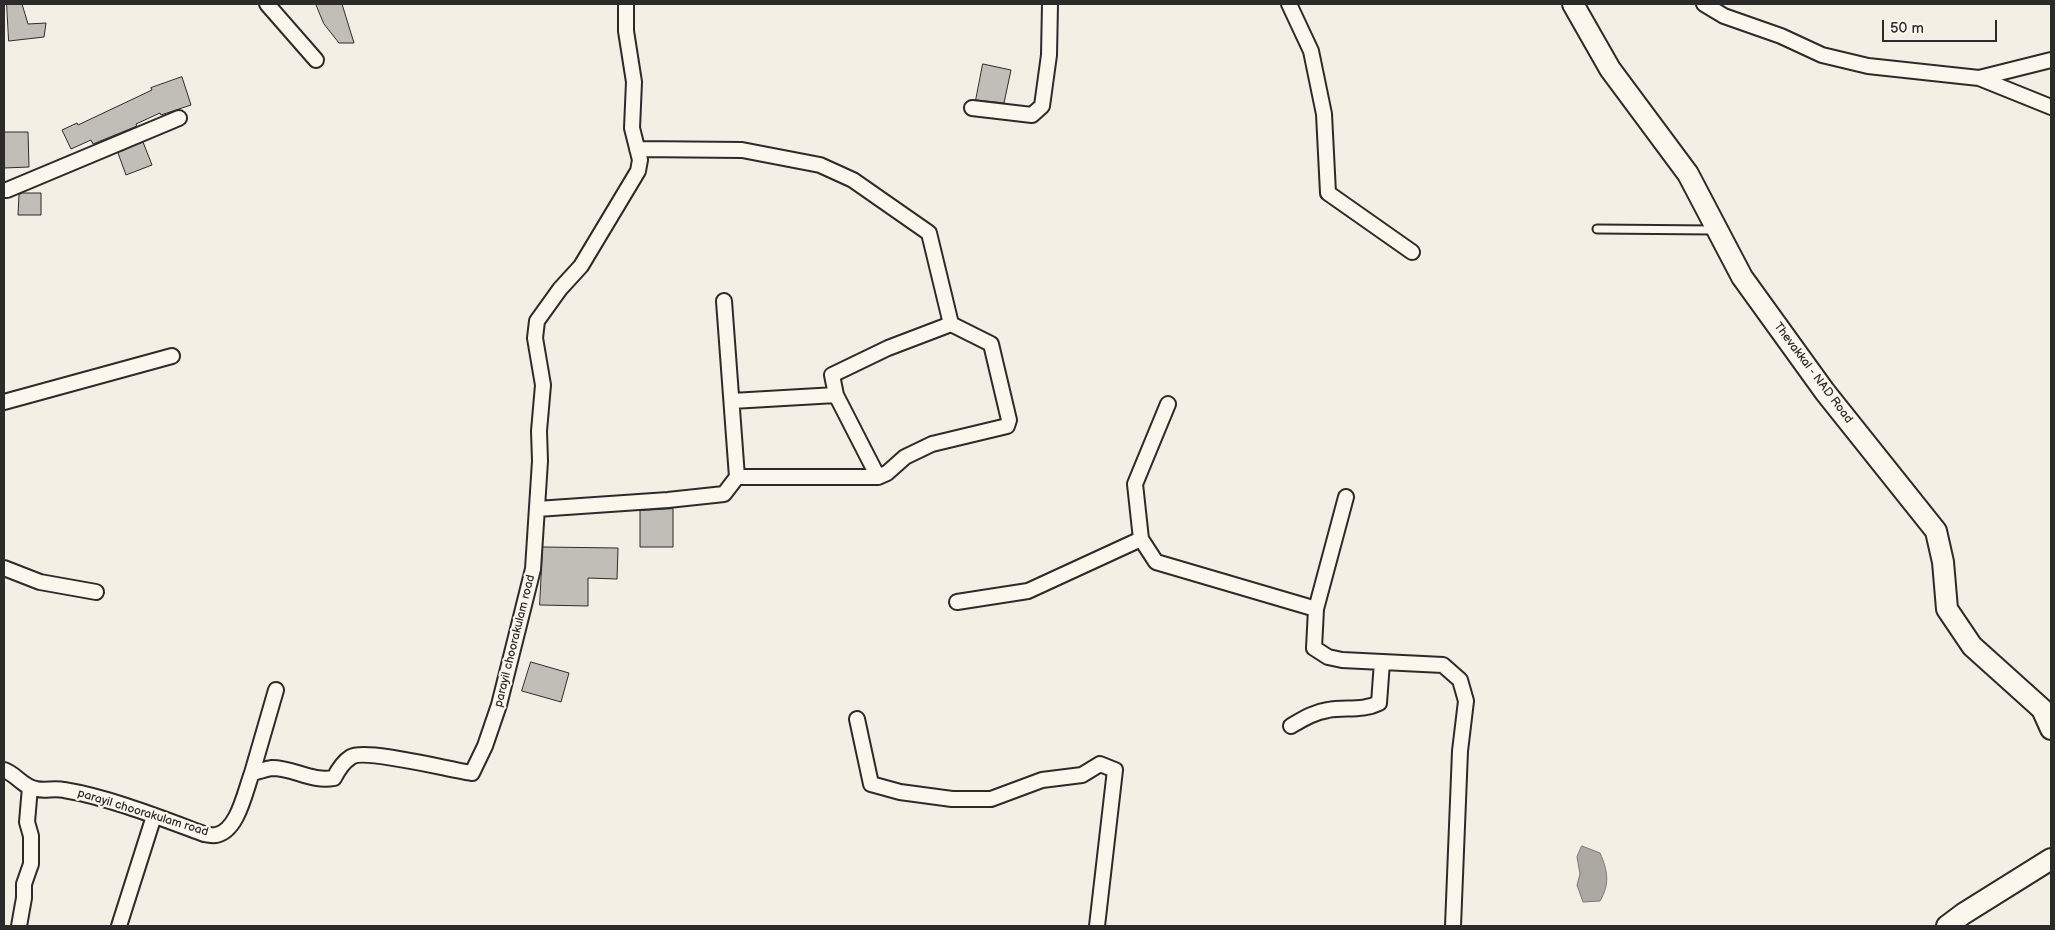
<!DOCTYPE html>
<style>
body{margin:0}
#map{position:relative;width:2055px;height:930px;overflow:hidden;background:#f3efe4;font-family:"Balsamiq Sans",sans-serif}
canvas{display:block}
.frame{position:absolute;inset:0;border:5px solid #2b2b2b;pointer-events:none}
.scale{position:absolute;left:1882px;top:20px;width:115px;height:22px;box-sizing:border-box;border:2px solid #2b2b2b;border-top:0;padding-left:6px;font-size:15px;line-height:18px;white-space:nowrap;color:#2b2b2b;-webkit-text-stroke:4px #fbf7ec;paint-order:stroke}
</style>
<div id="map">
<canvas width="2055" height="930"></canvas>
<div class="frame"></div>
<div class="scale">50 m</div>
</div>
<script>
const c = document.querySelector('canvas').getContext('2d');
c.lineJoin = 'round';
function paint(path, color) { c.fillStyle = color; c.fill(path, 'evenodd'); }
function trace(path, color, width, dash) { c.strokeStyle = color; c.lineWidth = width; c.lineCap = dash ? 'butt' : 'round'; c.setLineDash(dash || []); c.stroke(path); }
function write(font, color, halo, rows, align = 'center') {
  c.font = font + ' "Balsamiq Sans",sans-serif'; c.lineWidth = 4.5; c.setLineDash([]); c.textBaseline = 'middle'; c.strokeStyle = halo; c.fillStyle = color; for (const [text, x, y, turn = 0] of rows) {
    c.save(); c.translate(x, y); c.rotate((+turn || 0) * Math.PI / 180); c.textAlign = isNaN(turn) ? turn : align; if (halo) c.strokeText(text, 0, 0); c.fillText(text, 0, 0); c.restore();
  }
}
const water = new Path2D(`
 M1582,846L1600,853C1608,871 1610,884 1600,901L1583,902L1577,885L1580,874L1577,857Z`);
const building = new Path2D(`
 M7,4H22L28,24L46,23L44,37L9,41Z
 M316,4H342L354,43H339L324,24Z
 M983,64L1011,70L1004,103L976,100Z
 M182,77L191,105L161,115L160,113L136,124L137,126L93,144L91,140L71,149L62,130L77,123L78,125L152,90L151,88Z
 M4,132H28L29,167L4,168Z
 M143,142L152,165L126,175L118,153Z
 M23,193H41V215H18L19,195Z
 M673,509V547H640V511Z
 M543,547L618,548L617,579L588,578V606L540,605Z
 M531,662L569,673L561,702L522,691Z`);
const service = new Path2D(`
 M1597,229L1714,230`);
const minor = new Path2D(`
 M267,4L316,60
 M1289,4L1311,51L1324,114L1328,193L1412,252
 M1704,4L1724,16L1781,36L1822,55L1868,66L1979,78L2051,60
 M1979,78L2051,107
 M972,108L1032,115L1042,106L1049,55L1050,4
 M637,149L742,150L820,165L853,180L929,233L951,324
 M4,190H7L179,118
 M732,401L836,395L878,477
 M4,402L172,356
 M737,477H878L887,473L905,457L932,444L1003,427L1007,426L1009,420L991,344L951,324L888,348L832,375L836,395
 M1346,497L1316,609L1314,648L1328,657L1342,660L1443,665L1460,680L1466,701L1460,751L1453,926
 M537,509L668,500L724,494L737,477L724,301
 M1141,539L1135,484L1168,404
 M4,568L40,582L96,592
 M957,602L1028,591L1141,539L1156,562L1316,609
 M857,719L871,784L900,792L952,799H991L1042,780L1082,775L1100,764L1115,770L1097,926
 M1291,726C1303,719 1314,712 1328,710C1345,707 1363,711 1379,703L1382,662
 M4,770C16,774 23,787 36,789C45,791 55,788 64,790C108,797 161,818 204,834C207,834 212,836 216,835C238,831 245,791 252,773C258,772 265,769 272,768C294,768 311,782 334,778C338,770 343,762 351,757C365,748 450,770 472,773L485,746L499,705L533,569L540,461L539,431L543,385L535,338L537,321L560,289L581,266L638,171L640,160L632,128L634,82L626,31V4
 M252,773L276,690
 M19,926L24,898V884L31,864V836L27,822L30,787
 M119,926L154,816`);
const secondary = new Path2D(`
 M1573,4L1610,69L1688,174L1742,277L1825,392L1936,531L1943,562L1947,609L1972,646L2042,709L2051,729
 M1947,926L1963,914L2051,859`);
const streetNames = [
 ["Thevakkal - NAD Road",1813,373,53],
 ["parayil choorakulam road",515,641,-76],
 ["parayil choorakulam road",143,813,17]
];
paint(water, '#aca9a2');
trace(water, '#787772', 1);
paint(building, '#c0beb6');
trace(building, '#2b2b2b', 1);
trace(service, '#2b2b2b', 11);
trace(minor, '#2b2b2b', 18);
trace(secondary, '#2b2b2b', 24);
trace(service, '#fbf7ec', 7);
trace(minor, '#fbf7ec', 14);
trace(secondary, '#fbf7ec', 20);
write('12px', '#2b2b2b', '#fbf7ec', streetNames);
</script>
